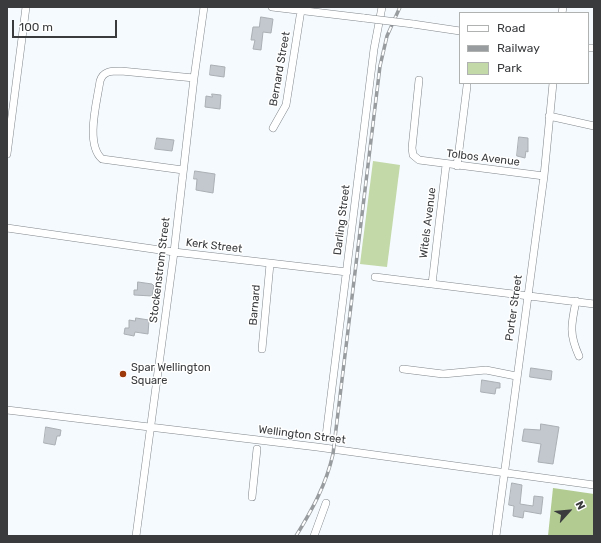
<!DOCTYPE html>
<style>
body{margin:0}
#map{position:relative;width:601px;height:543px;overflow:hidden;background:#f5fafe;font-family:Rubik,sans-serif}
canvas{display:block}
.frame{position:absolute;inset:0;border:8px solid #393b3d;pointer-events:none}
.legend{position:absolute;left:459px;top:12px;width:130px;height:72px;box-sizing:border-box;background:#fff;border:1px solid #b0b1b1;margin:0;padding:5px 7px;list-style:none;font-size:12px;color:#393b3d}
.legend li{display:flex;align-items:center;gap:8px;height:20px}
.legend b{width:20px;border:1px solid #b0b1b1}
.north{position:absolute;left:549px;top:491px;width:40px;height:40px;-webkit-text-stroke:3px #fff;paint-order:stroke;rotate:63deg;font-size:11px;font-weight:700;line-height:16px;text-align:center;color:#393b3d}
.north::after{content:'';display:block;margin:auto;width:14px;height:18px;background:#393b3d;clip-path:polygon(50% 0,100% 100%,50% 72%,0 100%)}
.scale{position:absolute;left:12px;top:20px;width:105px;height:18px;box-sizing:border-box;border:2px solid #393b3d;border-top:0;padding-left:5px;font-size:12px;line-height:14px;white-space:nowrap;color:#393b3d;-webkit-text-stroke:3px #fff;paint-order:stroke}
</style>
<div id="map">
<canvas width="601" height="543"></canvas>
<div class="frame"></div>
<ul class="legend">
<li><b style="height:5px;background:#fff"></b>Road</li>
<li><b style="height:5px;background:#989c9f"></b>Railway</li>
<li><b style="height:11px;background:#c3d9a8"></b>Park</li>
</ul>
<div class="north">N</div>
<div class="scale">100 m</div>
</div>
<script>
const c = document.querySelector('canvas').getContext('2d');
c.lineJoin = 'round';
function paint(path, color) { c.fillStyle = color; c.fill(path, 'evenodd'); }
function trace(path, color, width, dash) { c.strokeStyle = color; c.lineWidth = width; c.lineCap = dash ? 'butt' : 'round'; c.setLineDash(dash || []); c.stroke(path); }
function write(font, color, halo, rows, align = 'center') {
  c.font = font + ' Rubik,sans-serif'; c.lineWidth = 3; c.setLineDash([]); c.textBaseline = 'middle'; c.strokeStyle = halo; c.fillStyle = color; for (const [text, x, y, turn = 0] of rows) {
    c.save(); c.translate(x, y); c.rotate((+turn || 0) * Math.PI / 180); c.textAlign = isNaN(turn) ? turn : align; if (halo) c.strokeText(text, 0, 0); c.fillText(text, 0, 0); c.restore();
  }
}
const green = new Path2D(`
 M373,161L400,165L387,267L360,264Z`);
const forest = new Path2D(`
 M553,488L594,494V536H548Z`);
const building = new Path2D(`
 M261,17L273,19L271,33L263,32L261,50L253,49L255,40H251L253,27H259Z
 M211,65L225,67L224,77L210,75Z
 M212,94L221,95L220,109L205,107L206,96L212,97Z
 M519,137L528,138V152L526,151L525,158L517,156Z
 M157,138L174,140L172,151L155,149Z
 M195,171L215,174L213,193L196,190L197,179H194Z
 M138,282L152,284L154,286L152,296L134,295V290H137Z
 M136,318L149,320L148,334L135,332L134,336L124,334L125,328H129V320L135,321Z
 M531,368L552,371L551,380L530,377Z
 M482,380L500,383V388H496L495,394L481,392Z
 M541,424L559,427L553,464L538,462L541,444L522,441L524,429L540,430Z
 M46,427L61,430L60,436H57L55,445L44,443Z
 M512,483L522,485L520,504L533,506L534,496L543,497L541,514L524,511L523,518L513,516L514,506L509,505Z`);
const street = new Path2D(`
 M272,7L364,18
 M562,13L563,7
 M413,24L460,31
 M588,48H594
 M419,80L412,148L413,155L419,160L544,176
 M549,116L594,126
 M273,128L286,105L301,10
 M7,154L26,7
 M457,166L467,86
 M183,170L102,159C85,144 97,102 100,81C103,71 111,71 121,71L194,78
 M7,228L174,252L347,272
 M375,277L594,304
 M432,284L446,165
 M576,301C571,325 569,334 579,356
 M262,349L270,264
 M403,369L443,374L486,370L516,376
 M7,410L317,447L594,485
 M326,436L374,49L382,7
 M252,497L257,449
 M136,536L174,252L194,78L204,7
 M314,536L326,503
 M496,536L544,176L553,83`);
const rail = new Path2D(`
 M296,536C312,510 326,485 333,454L380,66L387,36L400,7`);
const streetBridge = new Path2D(`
 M364,18L413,24`);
const markers = [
 [123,374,4,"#9d380a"]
];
const streetNames = [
 ["Bernard Street",280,69,-80],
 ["Tolbos Avenue",483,158,7],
 ["Darling Street",342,220,-83],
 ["Witels Avenue",428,223,-83],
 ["Kerk Street",214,246,7],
 ["Stockenstrom Street",160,270,-83],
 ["Barnard",255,305,-85],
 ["Porter Street",514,308,-82],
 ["Wellington Street",302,435,7]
];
const poiNames = [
 ["Spar Wellington",131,368],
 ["Square",131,381]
];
paint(green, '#c3d9a8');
paint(forest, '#b2cb90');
paint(building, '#c2c8cd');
trace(building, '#a9afb4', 1);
trace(street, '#80868b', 8);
trace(street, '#fff', 7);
trace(rail, '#989c9f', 3.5);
trace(rail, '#fff', 2, [6]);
trace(streetBridge, '#80868b', 8, []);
trace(streetBridge, '#fff', 7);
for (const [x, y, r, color] of markers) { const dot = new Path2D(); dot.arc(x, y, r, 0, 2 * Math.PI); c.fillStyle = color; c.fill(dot); trace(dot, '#fff', 1.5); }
write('11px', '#393b3d', '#fff', streetNames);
write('11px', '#393b3d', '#fff', poiNames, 'left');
</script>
